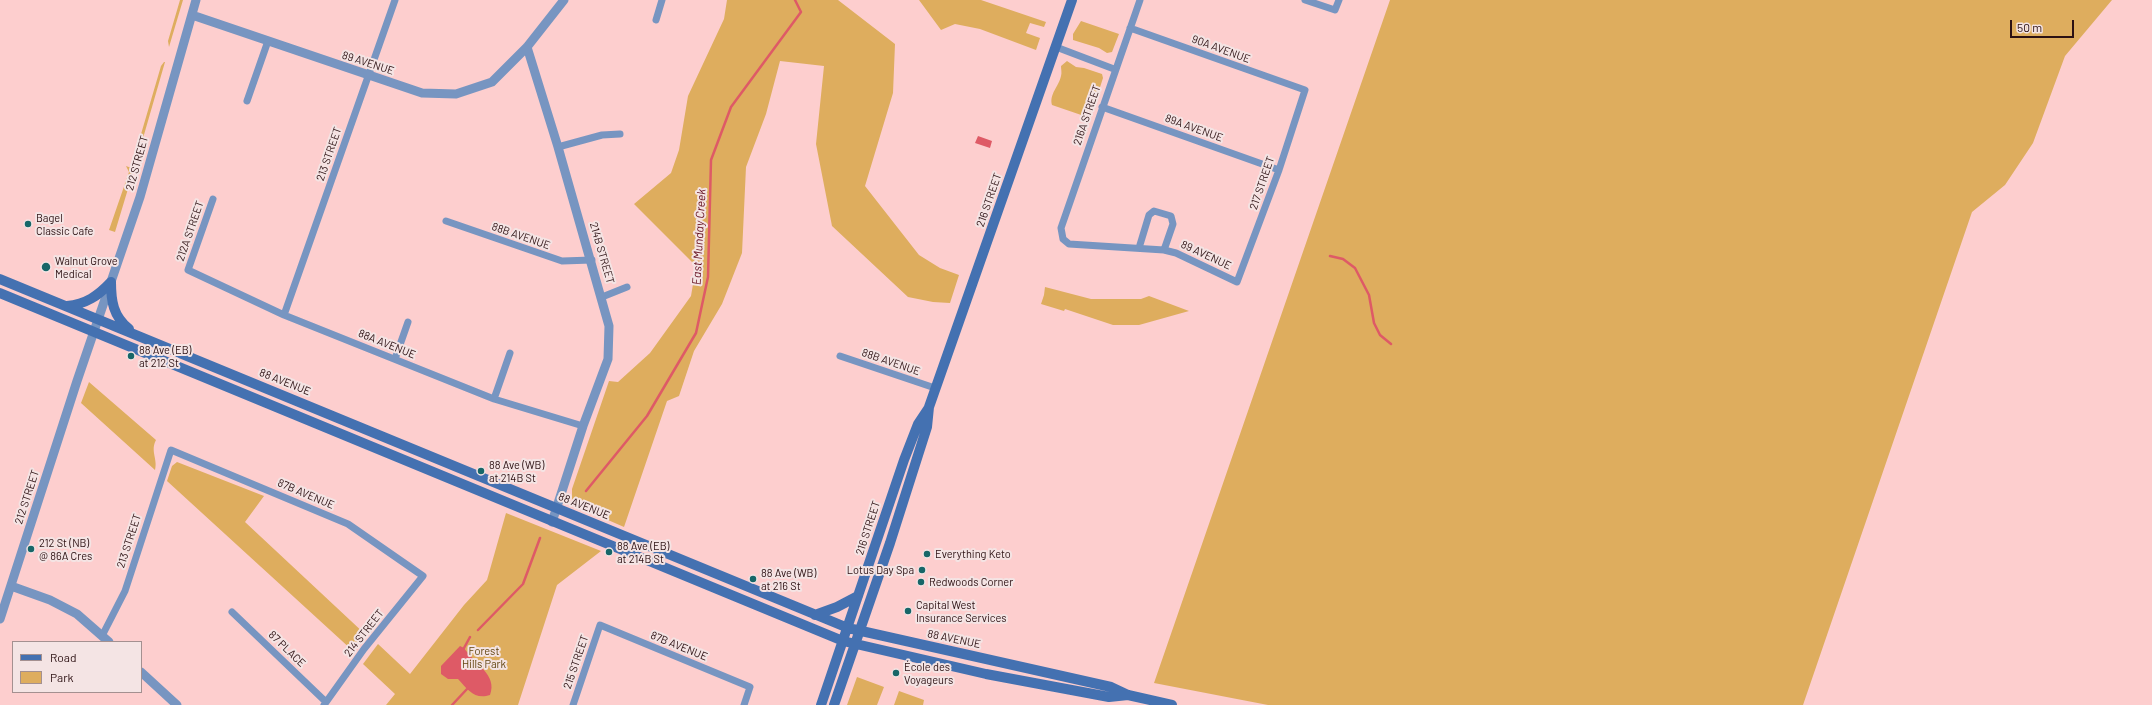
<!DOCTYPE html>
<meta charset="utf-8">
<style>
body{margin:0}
#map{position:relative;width:2152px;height:705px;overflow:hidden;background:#fdcece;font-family:Barlow,sans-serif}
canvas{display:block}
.legend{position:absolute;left:12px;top:641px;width:130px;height:52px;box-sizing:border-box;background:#f4e4e4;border:1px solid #a49090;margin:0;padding:5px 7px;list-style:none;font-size:12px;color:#2c1113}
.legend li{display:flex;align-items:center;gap:8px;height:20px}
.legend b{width:20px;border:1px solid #a49090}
.scale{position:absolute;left:2010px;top:20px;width:64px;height:18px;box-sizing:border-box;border:2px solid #2c1113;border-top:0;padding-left:5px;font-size:12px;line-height:14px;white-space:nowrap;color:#2c1113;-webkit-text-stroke:3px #f4e4e4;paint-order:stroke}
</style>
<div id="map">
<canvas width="2152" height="705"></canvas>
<ul class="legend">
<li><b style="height:5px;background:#4471b1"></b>Road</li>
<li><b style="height:11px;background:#dead5e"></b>Park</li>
</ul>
<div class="scale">50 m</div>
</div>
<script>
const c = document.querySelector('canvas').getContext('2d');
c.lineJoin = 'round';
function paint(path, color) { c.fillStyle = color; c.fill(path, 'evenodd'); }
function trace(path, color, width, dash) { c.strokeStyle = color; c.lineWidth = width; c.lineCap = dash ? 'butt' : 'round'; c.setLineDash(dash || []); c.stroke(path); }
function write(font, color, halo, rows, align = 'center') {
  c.font = font + ' Barlow,sans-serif'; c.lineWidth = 4; c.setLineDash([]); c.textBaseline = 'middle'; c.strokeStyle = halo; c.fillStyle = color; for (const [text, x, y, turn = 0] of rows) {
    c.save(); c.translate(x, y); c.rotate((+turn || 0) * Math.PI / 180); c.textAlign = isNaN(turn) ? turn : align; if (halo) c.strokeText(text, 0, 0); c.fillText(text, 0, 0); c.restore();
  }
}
const green = new Path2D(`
 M180,0H183L169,47L168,41Z
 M727,0H838L895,44L893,93L865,186L919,255L940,268L959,275L950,303L933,302L908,297L832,226L816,144L824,66L780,61L766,114L746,167L742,253L722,304L694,351L679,396L667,401L624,527L576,506L572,502V489L609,381L618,382L650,353L691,296L696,266L634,204L671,173L679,150L688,96L724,19Z
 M919,0H981L1046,22L1044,27L1030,23L1026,33L1040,38L1036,50L980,29L955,24L941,30Z
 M1390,0H2112L2065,56L2033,143L2005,185L1972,212L1803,705H1268L1154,683Z
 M1081,21L1119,34L1112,52L1107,53L1099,48L1073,40V34Z
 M1067,61L1076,67L1084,68L1102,74L1103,78L1090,118L1052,105C1049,94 1059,86 1061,76C1062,73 1061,69 1061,66Z
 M164,62H165L137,159L134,158L161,66Z
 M126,166L134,169L115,232L109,230L129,172Z
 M1045,287L1091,299H1141L1149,296L1189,311L1139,325H1113L1065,309L1064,311L1041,304L1044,295Z
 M89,382L156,440C150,451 158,459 155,470L81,403Z
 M177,462L264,496L245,522L366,635L353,651L167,481L172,466Z
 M506,513L601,551L557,585L518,705H386L395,694L363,664L378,644L410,674L464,605L487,580Z
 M857,677L884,687L877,705H847Z
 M899,691L924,700L923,705H894Z`);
const water = new Path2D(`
 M978,136L992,141L990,148L975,143Z
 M460,646L464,648C474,663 498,675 490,695C475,700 468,690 458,679H448L441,674V666Z`);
const stream = new Path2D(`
 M1330,256L1343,259L1355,268L1369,295L1374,323L1380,335L1391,344
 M586,491L647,416L696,333L708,277L711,160L731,107L801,12L795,0
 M478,630L523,584L540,538
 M464,648L470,637
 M452,705L467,689`);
const minor = new Path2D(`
 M1305,0L1335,10L1339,0
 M656,20L662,0
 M1130,28L1305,90L1279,170L1237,282L1176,253L1164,250L1069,244L1063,239L1061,228L1140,0
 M1056,47L1114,69
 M247,101L268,41
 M1102,107L1279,170
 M558,147L602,135L620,134
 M213,199L188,270L284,315L494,399L583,426
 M446,221L562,261L592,260
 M1139,248L1149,215L1154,211L1171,216L1173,224L1164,250
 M602,297L627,287
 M284,315L395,0
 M840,356L935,388
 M395,359L408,322
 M494,399L510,353
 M232,612L326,702
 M102,636L125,591L171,450L348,524L423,576L364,649L324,705
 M573,705L600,625L750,687L744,705`);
const tertiary = new Path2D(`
 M192,15L422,93L456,94L492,82L527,47L564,0
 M527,47L558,147L609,326L608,359L583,426L552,522
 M11,586L50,600L77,614L109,642
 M0,619L77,381L140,197L196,0
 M141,672L177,705`);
const secondary = new Path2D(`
 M0,279L848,628L1111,687L1128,695L1172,705
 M111,282C111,301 113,316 129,329
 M0,293L843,641L986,674L1109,697L1128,695
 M67,306C86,304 98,296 111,282
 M815,615L837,607L858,596
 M821,705L904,460L918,424L928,409
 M834,705L890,543L927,427L929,407L1072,0`);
const markers = [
 [28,224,4,"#176668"],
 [46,267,5,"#176668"],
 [131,356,4,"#176668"],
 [481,471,4,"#176668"],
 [31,549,4,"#176668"],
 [609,552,4,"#176668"],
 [927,554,4,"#176668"],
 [922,570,4,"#176668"],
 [753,579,4,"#176668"],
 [921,582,4,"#176668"],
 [908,611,4,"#176668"],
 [896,673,4,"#176668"]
];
const streetNames = [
 ["90A AVENUE",1221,49,20],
 ["89 AVENUE",368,63,18],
 ["216A STREET",1087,115,-71],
 ["89A AVENUE",1194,128,20],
 ["213 STREET",329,154,-71],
 ["212 STREET",137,163,-74],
 ["217 STREET",1262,183,-71],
 ["216 STREET",989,200,-71],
 ["212A STREET",190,231,-71],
 ["88B AVENUE",521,236,19],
 ["214B STREET",602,253,74],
 ["89 AVENUE",1206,255,25],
 ["88A AVENUE",387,344,22],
 ["88B AVENUE",891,362,19],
 ["88 AVENUE",285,382,22],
 ["87B AVENUE",306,494,23],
 ["212 STREET",27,497,-72],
 ["88 AVENUE",584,506,22],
 ["216 STREET",868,528,-72],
 ["213 STREET",129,541,-72],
 ["214 STREET",364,633,-52],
 ["88 AVENUE",954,639,12],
 ["87B AVENUE",679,646,22],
 ["87 PLACE",287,649,44],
 ["215 STREET",576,662,-71]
];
const poiNames = [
 ["Bagel",36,218],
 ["Classic Cafe",36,231],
 ["Walnut Grove",55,261],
 ["Medical",55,274],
 ["88 Ave (EB)",139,350],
 ["at 212 St",139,363],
 ["88 Ave (WB)",489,465],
 ["at 214B St",489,478],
 ["212 St (NB)",39,543],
 ["@ 86A Cres",39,556],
 ["88 Ave (EB)",617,546],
 ["at 214B St",617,559],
 ["Everything Keto",935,554],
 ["Lotus Day Spa",914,570,"right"],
 ["88 Ave (WB)",761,573],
 ["at 216 St",761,586],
 ["Redwoods Corner",929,582],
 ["Capital West",916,605],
 ["Insurance Services",916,618],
 ["École des",904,667],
 ["Voyageurs",904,680]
];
const parkNames = [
 ["Forest",484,651],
 ["Hills Park",484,664]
];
const waterNames = [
 ["East Munday Creek",699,237,-87]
];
paint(green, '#dead5e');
paint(water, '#de5a66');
trace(stream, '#de5a66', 2.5);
trace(minor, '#7795c1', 7);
trace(tertiary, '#7795c1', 9);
trace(secondary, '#4471b1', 10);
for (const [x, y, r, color] of markers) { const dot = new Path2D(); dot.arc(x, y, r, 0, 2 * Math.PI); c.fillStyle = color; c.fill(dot); trace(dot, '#f4e4e4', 1.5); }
write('11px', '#2c1113', '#f4e4e4', streetNames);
write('11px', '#2c1113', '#f4e4e4', poiNames, 'left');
write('11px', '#62450f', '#f4e4e4', parkNames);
write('italic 12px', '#610b1c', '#f4e4e4', waterNames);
</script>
